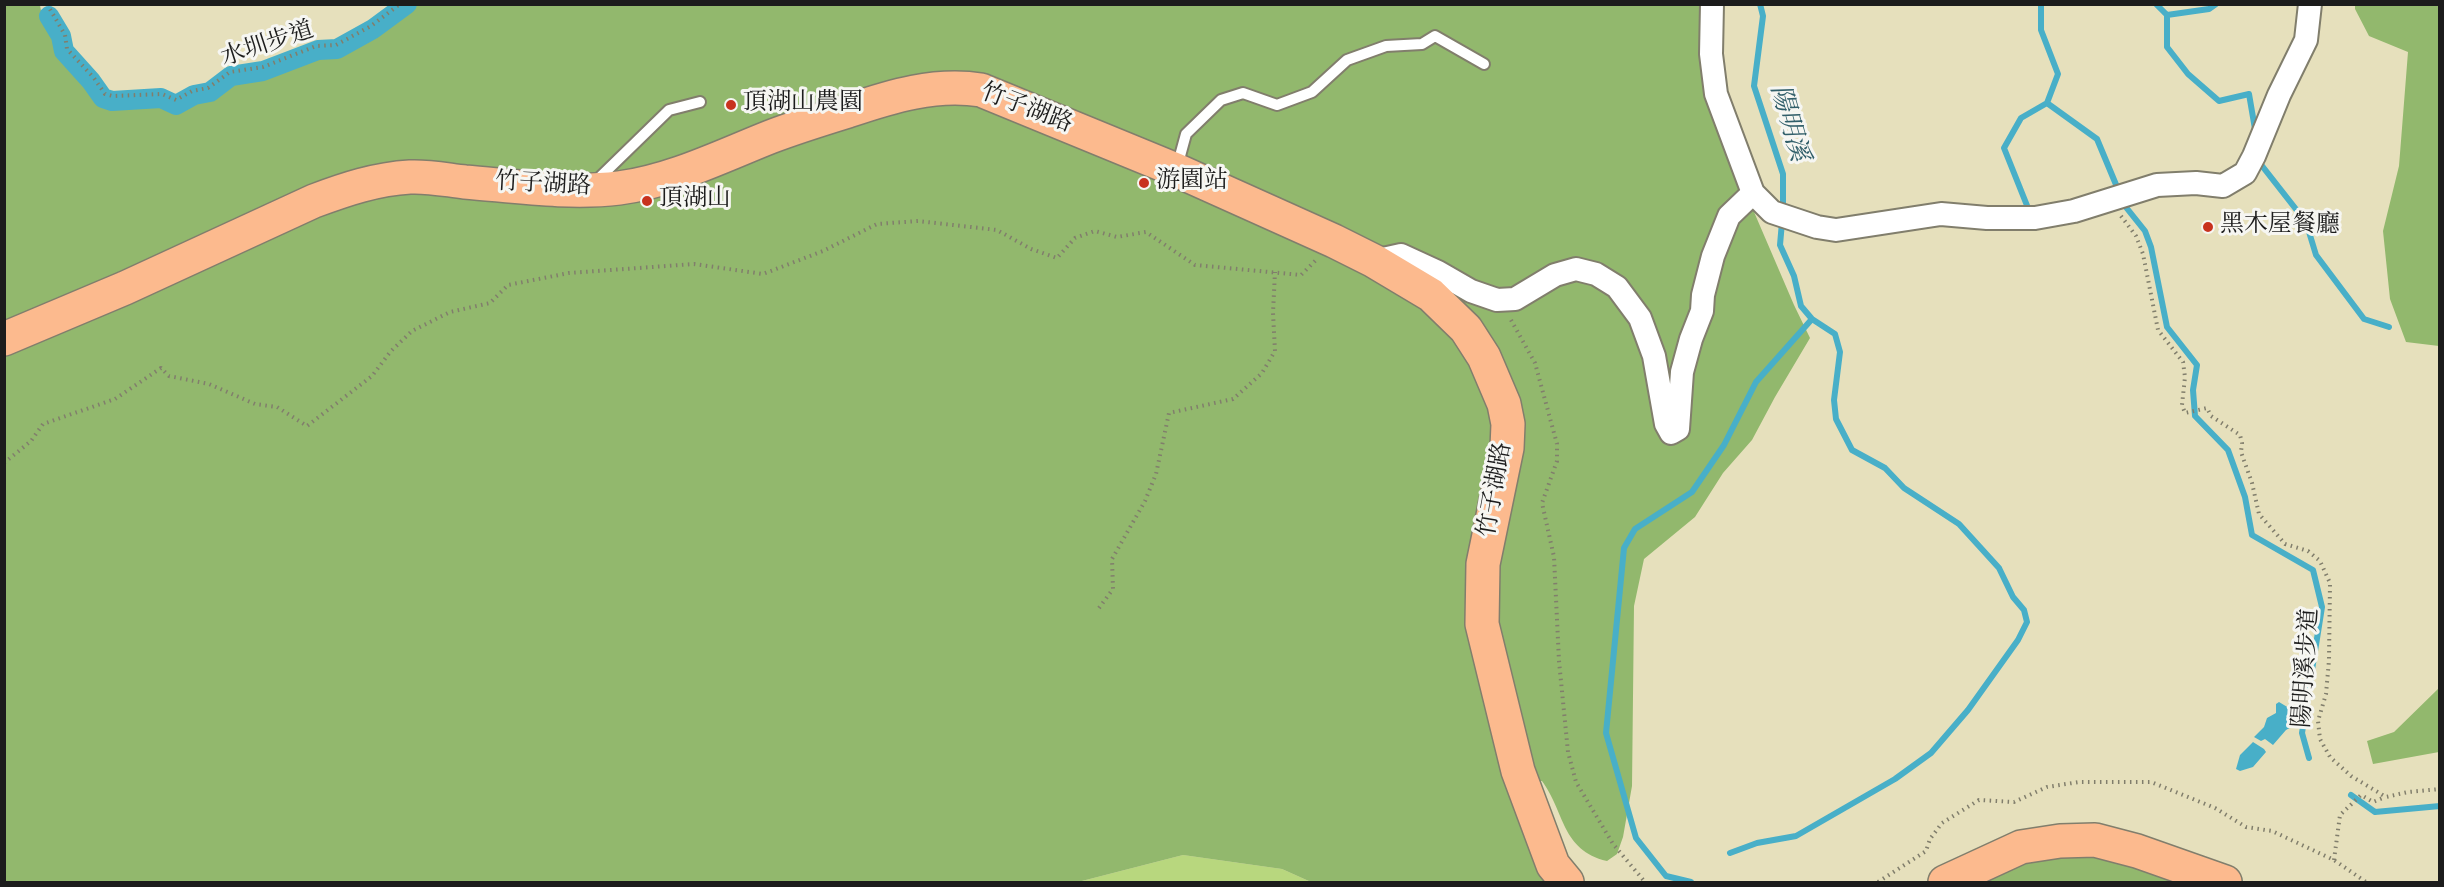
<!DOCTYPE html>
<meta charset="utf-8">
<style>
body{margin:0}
#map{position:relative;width:2444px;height:887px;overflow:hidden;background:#e6e0bc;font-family:Vollkorn,serif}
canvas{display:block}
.frame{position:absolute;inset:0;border:6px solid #1c1c1c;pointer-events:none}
</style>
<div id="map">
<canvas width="2444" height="887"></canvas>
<div class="frame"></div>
</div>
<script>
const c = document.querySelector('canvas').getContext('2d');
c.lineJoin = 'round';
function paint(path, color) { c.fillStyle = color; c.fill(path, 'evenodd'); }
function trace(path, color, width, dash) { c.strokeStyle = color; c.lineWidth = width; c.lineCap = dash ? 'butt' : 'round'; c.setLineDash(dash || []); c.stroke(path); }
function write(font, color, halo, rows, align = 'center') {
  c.font = font + ' Vollkorn,"Noto Serif TC",serif'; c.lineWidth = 6; c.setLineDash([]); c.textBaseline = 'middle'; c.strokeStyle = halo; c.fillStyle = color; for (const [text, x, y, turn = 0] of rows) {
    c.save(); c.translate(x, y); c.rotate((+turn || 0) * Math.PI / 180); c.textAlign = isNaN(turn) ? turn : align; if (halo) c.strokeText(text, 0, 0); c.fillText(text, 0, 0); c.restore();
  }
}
const green = new Path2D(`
 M1183,855L1282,869L1311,882H1078Z`);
const forest = new Path2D(`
 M5,5H40L42,17L60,49L85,83L107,98L145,104L183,102L341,41L371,29L403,5H1700L1703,54L1742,184L1794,305L1810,338L1775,397L1752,440L1723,473L1695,517L1644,559L1634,606L1632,786L1623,837L1617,854L1607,861C1561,850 1565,812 1542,781H1533L1546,882H1311L1282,869L1183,855L1078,882H5Z
 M2355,5H2439V346L2406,342L2390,299L2383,231L2399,166L2408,52L2369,36L2355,9Z
 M2439,688V752L2373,764L2367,741L2394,732Z
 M2063,850L2143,864L2194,882H1976L2016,862Z`);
const water = new Path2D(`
 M2279,702L2294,711L2295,725L2286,730L2273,745L2265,739L2261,741L2254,737L2264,727L2267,718L2276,713V704Z
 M2253,742L2264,749L2266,752L2253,767L2240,771L2236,769L2240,755Z`);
const stream = new Path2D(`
 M1760,4L1763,16L1754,86L1783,174V211
 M2156,4L2167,15L2209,9L2216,4
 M2167,15V47L2188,74L2219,101L2249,94L2255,129
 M2047,103L2097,139L2117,187
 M2259,162L2306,222L2316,255L2364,319L2389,327
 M2121,201L2145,231L2151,247L2167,327L2197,365L2193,390L2195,416L2228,450L2245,497L2252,535L2313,570L2322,607L2302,733L2309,758
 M2028,208L2004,148L2021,118L2047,103L2058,74L2041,30V4
 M2351,795L2375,812L2440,806
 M1730,853L1757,843L1796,836L1895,779L1931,753L1968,710L2018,640L2027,622L2024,610L2013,597L1999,568L1959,524L1904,488L1885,468L1852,450L1836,419L1834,400L1840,352L1835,334L1812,319L1801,306L1794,276L1780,245L1782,222
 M1691,882L1666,876L1636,838L1606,733L1624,548L1635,529L1692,492L1724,445L1756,382L1812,319`);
const canal = new Path2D(`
 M49,16L61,36L64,51L91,81L103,98L112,101L161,98L176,105L194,95L210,92L231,76L263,71L318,50L337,49L373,29L407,4`);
const path = new Path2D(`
 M47,4L65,35L67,49L94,78L105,94L113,96L162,94L176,100L192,91L208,88L230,72L263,67L316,46L336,45L371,26L400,4
 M4,6L10,4
 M2121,216L2136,236L2143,254L2158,330L2183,362L2185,377L2182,405L2185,413L2207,408L2211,416L2240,435L2242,443L2241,452L2252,483L2259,514L2285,544L2308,551L2320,561L2330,583L2329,660L2326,694L2318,721L2320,739L2330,757L2351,776L2386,797L2408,792L2440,789
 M1511,320L1535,363L1557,444V461L1542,503L1554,557L1559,661L1568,752L1576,782L1613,844L1645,882
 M4,463L31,441L43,424L115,399L161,368L169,376L209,384L255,404L277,407L307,426L372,376L391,351L412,331L450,312L490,303L508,285L569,273L694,264L763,274L823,251L877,224L918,221L997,230L1031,249L1057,258L1075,238L1095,231L1117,237L1146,232L1195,265L1301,275L1316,260
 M1099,608L1113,589L1112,559L1145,501L1156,474L1169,413L1233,399L1262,373L1275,351L1273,313L1275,272
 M2334,860L2340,815L2361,795L2373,802L2385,797
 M1878,882L1926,851L1930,839L1942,823L1979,800L2014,802L2047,787L2079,782H2151L2215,808L2246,827L2272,831L2334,860L2366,882`);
const service = new Path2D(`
 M1177,167L1186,134L1221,100L1243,93L1277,105L1312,92L1347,60L1386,46L1422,44L1435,36L1484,64
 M594,183L669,110L700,102`);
const minor = new Path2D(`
 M1712,4L1711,54L1716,94L1753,193L1772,212L1817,227L1836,230L1941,214L1987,218H2035L2074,211L2157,185L2196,183L2223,186L2245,173L2254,156L2279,95L2306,40L2310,4
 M1374,261L1401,255L1438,272L1471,291L1497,300L1515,299L1555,275L1576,269L1596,274L1617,287L1640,318L1654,356L1666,424L1671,433L1678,429L1682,372L1691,339L1702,311L1703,295L1713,256L1729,216L1753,193`);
const primary = new Path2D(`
 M4,339L125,288L314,201C346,189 376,179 410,177C428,176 447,180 465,182C515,186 569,194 619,188C672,181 722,156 770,137C796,127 822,119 848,111C892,96 935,83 981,90L1176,170L1334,241L1374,261L1431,295L1466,329L1484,357L1504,404L1508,424L1507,448L1483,564L1482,624L1518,771L1553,865L1567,882
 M1945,882L2021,847L2060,841L2095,840L2137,851L2225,882`);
const markers = [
 [731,105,6,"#c8321e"],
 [1144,183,6,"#c8321e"],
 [647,201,6,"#c8321e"],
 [2208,227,6,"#c8321e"]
];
const streetNames = [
 ["水圳步道",268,46,-18],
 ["竹子湖路",1026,110,21],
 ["竹子湖路",543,186,3],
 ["竹子湖路",1497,490,-80],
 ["陽明溪步道",2308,668,-86]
];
const poiNames = [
 ["頂湖山農園",743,105],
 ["游園站",1156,183],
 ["頂湖山",659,201],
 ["黑木屋餐廳",2220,227]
];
const waterNames = [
 ["陽明溪",1787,124,74]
];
paint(green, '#b8d77e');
paint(forest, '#92b86d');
paint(water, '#48afc8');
trace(stream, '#48afc8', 6);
trace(canal, '#48afc8', 20);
trace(service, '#817e6c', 14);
trace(minor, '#817e6c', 26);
trace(primary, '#817e6c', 36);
trace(path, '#817e6c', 4, [1.5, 4.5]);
trace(service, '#fff', 10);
trace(minor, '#fff', 22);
trace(primary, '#fcba8e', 33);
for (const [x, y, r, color] of markers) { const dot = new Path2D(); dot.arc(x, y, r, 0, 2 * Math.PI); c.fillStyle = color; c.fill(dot); trace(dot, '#f6f6f2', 2); }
write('24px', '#1c1c1c', '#f6f6f2', streetNames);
write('24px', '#1c1c1c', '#f6f6f2', poiNames, 'left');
write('italic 26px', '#305e69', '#f6f6f2', waterNames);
</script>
